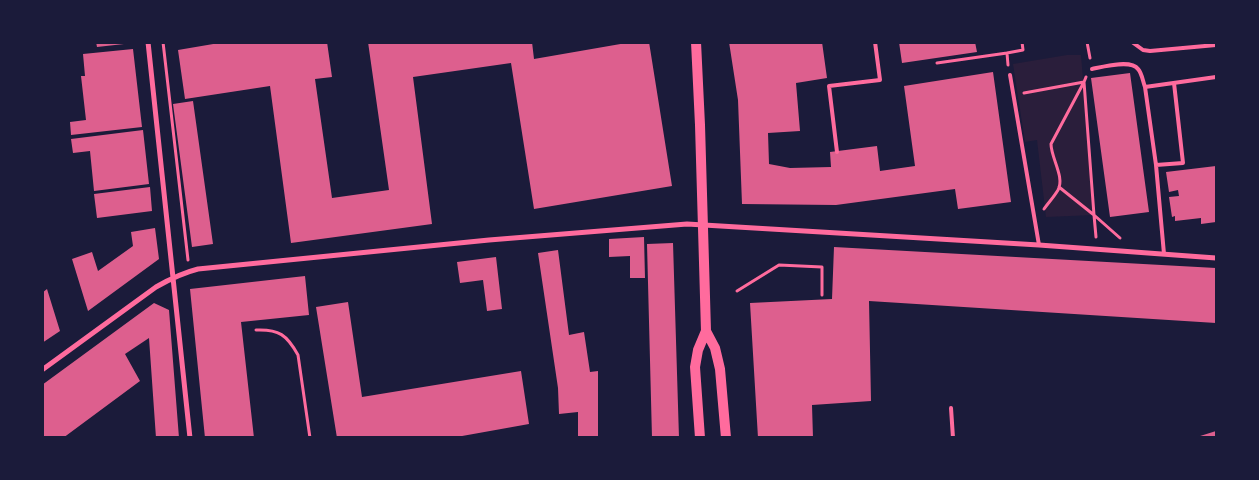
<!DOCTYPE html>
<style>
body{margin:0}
#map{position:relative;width:1259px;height:480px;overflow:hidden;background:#1b1b3a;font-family:"PT Serif",serif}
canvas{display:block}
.frame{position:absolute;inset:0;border:44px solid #1b1b3a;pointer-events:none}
</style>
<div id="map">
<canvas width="1259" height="480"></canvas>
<div class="frame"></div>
</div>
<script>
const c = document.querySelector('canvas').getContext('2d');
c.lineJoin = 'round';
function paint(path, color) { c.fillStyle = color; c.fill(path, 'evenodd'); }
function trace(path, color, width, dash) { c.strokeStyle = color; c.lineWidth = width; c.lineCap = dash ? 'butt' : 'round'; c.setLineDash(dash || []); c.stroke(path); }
const green = new Path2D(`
 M1067,55H1081L1094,215L1046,217L1037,140L1025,142L1013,64Z`);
const building = new Path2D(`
 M96,42H124V44L97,47Z
 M225,42H327L332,77L315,79L332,198L389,190L368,42H532L534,59L632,42H649L672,186L534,209L511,63L413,77L432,224L291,243L270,86L185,99L178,50Z
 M729,42H822L827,78L796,83L800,131L768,133L769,164L790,168L831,167L830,152L877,146L880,171L915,166L904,86L993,72L1011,202L958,209L955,189L836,205L742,204L738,100Z
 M899,42H975L977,52L902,63Z
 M133,49L142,127L71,135L70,122L86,120L81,76H85L83,54Z
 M1130,73L1149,212L1110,217L1091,78Z
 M193,101L213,244L192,247L173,104Z
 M143,130L149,184L94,191L90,151L73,153L71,139Z
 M1216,166V222L1201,224V218L1175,221V216L1172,217L1169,197L1179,196L1178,190L1169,192L1166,172Z
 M150,187L152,211L97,218L94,194Z
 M155,228L159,259L88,311L72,259L92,252L98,271L133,246L131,232Z
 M644,237L645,278H630V256L609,257V239Z
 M673,243L679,438H652L647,244Z
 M834,247L1216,268V323L869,301L871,401L812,405L813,438H758L750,303L832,299Z
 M558,250L569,335L584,332L590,372L598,371V438H578V412L559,414L558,388L538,253Z
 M496,257L502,309L487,311L483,280L460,283L457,262Z
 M305,276L309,315L241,322L254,438H205L190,289Z
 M47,289L60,331L42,343V293Z
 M348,302L362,397L521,371L529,424L451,438H337L316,307Z
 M154,303L169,310L179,438H156L149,338L125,354L140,381L63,438H42V385Z
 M1216,431V438H1197V437Z`);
const path = new Path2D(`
 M163,42L188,260
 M1087,42L1090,58
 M937,63L1007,53
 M1008,65L1007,53L1023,50L1022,42
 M1086,77L1084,82L1094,215L1120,238
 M1024,93L1084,82
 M1059,187L1094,215L1096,237
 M1044,209C1048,203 1054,197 1058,190C1065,177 1051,158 1051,144L1084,82
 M737,291L779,265L822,267V295
 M256,330C279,329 287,335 298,355L310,438`);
const service = new Path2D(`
 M1132,42L1143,50L1150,51L1216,45
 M1092,69C1102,67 1131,59 1138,69C1142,73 1143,82 1145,87L1216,77
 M1010,75L1039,245
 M1145,87L1156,165L1164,254
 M837,152L829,86L880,80L875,42
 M1156,165L1183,163L1174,83
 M951,408L953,438`);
const minor = new Path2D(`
 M148,42L190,438
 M42,370L156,287C170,279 182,273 198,269L489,240L687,224L1039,245L1216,258`);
const secondary = new Path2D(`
 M696,42L700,125L706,331L715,348L720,369L726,438
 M700,438L695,367L698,350L706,331`);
paint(green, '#2a1e3b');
paint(building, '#dd5f8e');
trace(path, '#ff6b9d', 3);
trace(service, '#ff6b9d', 4);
trace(minor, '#ff6b9d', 5);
trace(secondary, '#ff6b9d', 10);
</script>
